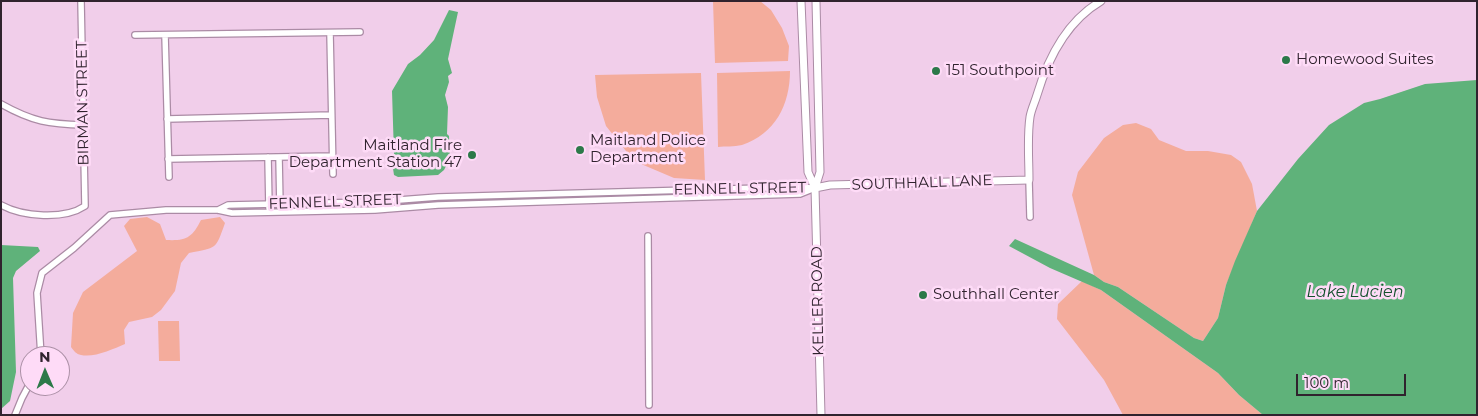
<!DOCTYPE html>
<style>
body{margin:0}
#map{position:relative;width:1478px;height:416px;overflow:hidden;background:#f1ceea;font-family:Montserrat,sans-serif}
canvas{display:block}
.frame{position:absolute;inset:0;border:2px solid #30232e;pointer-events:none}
.north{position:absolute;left:20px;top:346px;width:50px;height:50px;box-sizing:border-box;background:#fedbf7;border:1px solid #ac91a7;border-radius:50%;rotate:359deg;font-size:14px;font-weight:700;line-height:20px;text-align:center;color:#30232e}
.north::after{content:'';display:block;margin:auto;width:18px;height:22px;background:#2c7949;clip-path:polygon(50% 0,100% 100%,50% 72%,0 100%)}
.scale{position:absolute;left:1296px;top:374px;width:110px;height:22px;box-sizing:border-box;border:2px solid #30232e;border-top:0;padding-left:6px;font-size:15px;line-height:18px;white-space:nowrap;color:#30232e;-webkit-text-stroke:4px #fedbf7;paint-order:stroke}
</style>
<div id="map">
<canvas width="1478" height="416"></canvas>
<div class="frame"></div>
<div class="north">N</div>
<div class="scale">100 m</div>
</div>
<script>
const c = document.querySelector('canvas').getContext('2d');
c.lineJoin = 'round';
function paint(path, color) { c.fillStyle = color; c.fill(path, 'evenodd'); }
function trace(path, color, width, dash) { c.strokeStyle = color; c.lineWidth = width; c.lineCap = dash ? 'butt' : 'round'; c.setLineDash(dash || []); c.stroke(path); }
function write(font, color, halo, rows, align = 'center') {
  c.font = font + ' Montserrat,sans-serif'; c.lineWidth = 5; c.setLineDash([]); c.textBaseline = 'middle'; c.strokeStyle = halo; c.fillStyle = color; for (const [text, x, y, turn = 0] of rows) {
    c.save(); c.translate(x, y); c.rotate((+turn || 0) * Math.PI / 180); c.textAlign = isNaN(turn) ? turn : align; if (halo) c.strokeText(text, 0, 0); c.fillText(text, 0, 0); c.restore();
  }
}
const green = new Path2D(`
 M713,1H760L771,10L782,28L789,46L788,61L715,63Z
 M790,71C790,105 775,134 742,145C734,147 725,146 718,147L717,73Z
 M701,73L705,180L674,178L634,161L606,126L597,97L595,75Z
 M1136,123L1151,129L1159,140L1186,151H1208L1231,155L1241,162L1252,184L1257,211L1226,285L1218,318L1203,341L1194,338L1118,287L1104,282L1094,275L1072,195L1078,172L1104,138L1123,125Z
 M147,217L160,224L166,240C186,241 192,238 201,220L220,217L225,223C215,251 217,247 189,253L181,263L175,291L161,310L152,317L129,322L124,330L125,344C113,349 94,358 81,355C76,354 74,351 71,347L73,313L83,292L137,251L124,226L130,219Z
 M1082,281L1101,290L1218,373L1239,395L1263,415H1123L1104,380L1057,319L1058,304Z
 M158,321H179L180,361H159Z`);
const water = new Path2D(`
 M449,10L458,12L448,59L452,73L448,76L449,82L445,95L448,107L447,134L449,136L450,158L444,170L438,175L398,177L394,175L392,162L394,155L392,91L408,64L420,55L434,40Z
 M1477,80V415H1263L1239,395L1218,373L1101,290L1050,268L1009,246L1015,239L1094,275L1104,282L1118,287L1194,338L1203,341L1218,318L1226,285L1235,261L1257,211L1298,159L1329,125L1364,103L1380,99L1425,84Z
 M1,245L38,247L40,251L16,271L13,278L16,372L10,401L1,409Z`);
const minor = new Path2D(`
 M330,33L333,174
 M135,35L360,32
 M165,35L169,177
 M1,104C33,122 49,124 84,125
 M167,119L331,115
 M268,157L269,208
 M279,157L280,207
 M168,159L332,156
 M1029,180L1030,217
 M1,205C23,217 64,220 85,206L81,1
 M218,210L228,205L373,202L438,197L798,187L812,188
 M648,236L649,405
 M41,356L37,293L42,273L74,248L110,215L166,210H218L232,213L375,210L438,205L800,194L815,188
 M15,415L22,398L30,383`);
const tertiary = new Path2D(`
 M801,1L808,172L815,188L821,415
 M815,188L830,185L1029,180C1029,159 1027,137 1030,117C1031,110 1035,102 1037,95C1048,58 1067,21 1101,1
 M815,188L820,172L816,1`);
const markers = [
 [1286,60,5,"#2c7949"],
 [936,71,5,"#2c7949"],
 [580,150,5,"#2c7949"],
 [472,155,5,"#2c7949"],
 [923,295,5,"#2c7949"]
];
const poiNames = [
 ["Homewood Suites",1296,60],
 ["151 Southpoint",946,71],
 ["Maitland Police",590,141],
 ["Department",590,158],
 ["Maitland Fire",462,146,"right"],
 ["Department Station 47",462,163,"right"],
 ["Southhall Center",933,295]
];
const streetNames = [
 ["BIRMAN STREET",83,103,-91],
 ["SOUTHHALL LANE",922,183,-2],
 ["FENNELL STREET",740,189,-1],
 ["FENNELL STREET",335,202,-2],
 ["KELLER ROAD",818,301,-91]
];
const waterNames = [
 ["Lake Lucien",1355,292]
];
paint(green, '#f4ac9c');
paint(water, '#5fb27a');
trace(minor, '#ab8ba5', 8);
trace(tertiary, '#ab8ba5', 9);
trace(minor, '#fff', 5.5);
trace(tertiary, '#fff', 7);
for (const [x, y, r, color] of markers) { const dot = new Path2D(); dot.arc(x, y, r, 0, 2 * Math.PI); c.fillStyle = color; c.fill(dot); trace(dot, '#fedbf7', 2); }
write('15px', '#30232e', '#fedbf7', poiNames, 'left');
write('15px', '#30232e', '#fedbf7', streetNames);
write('italic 16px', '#12502b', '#fedbf7', waterNames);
</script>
